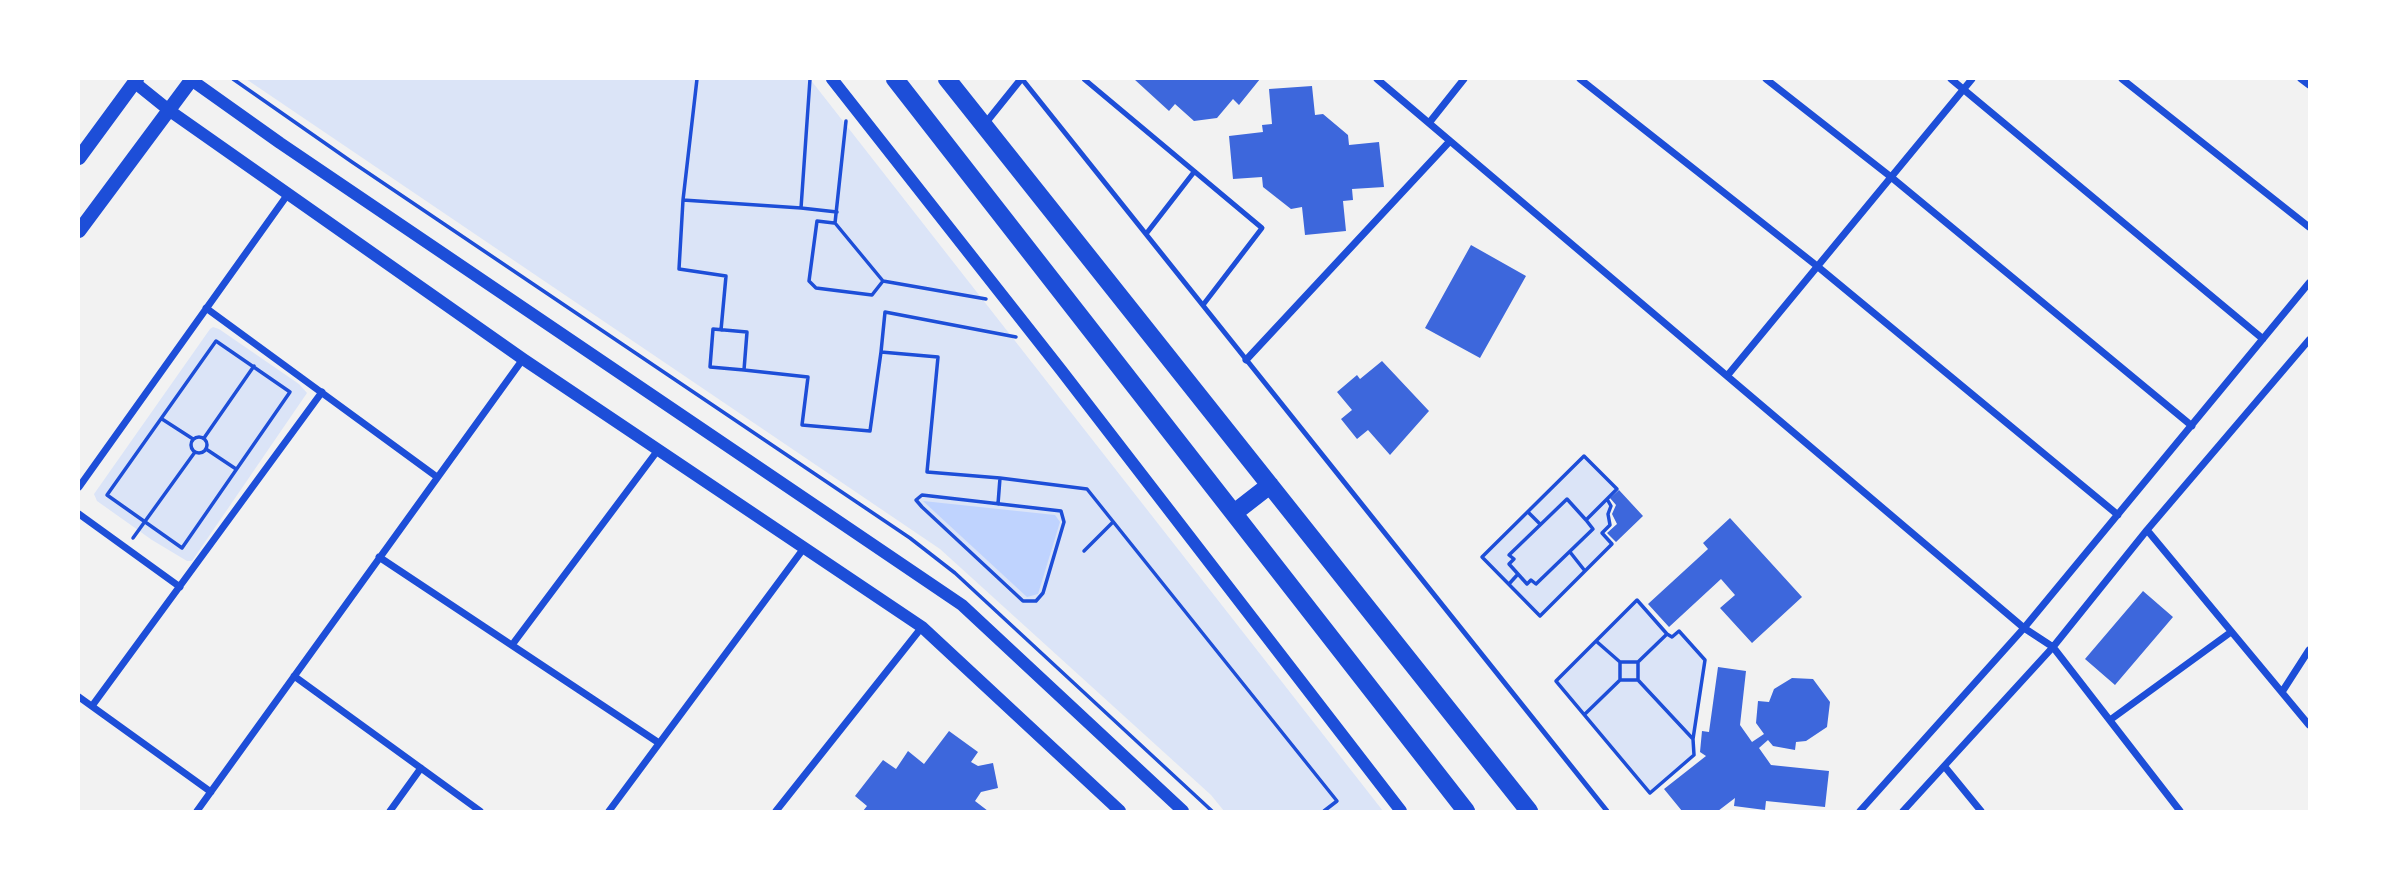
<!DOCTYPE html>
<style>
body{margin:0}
#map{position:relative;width:2388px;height:890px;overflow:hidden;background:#f2f2f2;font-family:Commissioner,sans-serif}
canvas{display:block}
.frame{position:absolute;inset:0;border:80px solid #fff;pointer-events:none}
</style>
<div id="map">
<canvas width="2388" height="890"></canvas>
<div class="frame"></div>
</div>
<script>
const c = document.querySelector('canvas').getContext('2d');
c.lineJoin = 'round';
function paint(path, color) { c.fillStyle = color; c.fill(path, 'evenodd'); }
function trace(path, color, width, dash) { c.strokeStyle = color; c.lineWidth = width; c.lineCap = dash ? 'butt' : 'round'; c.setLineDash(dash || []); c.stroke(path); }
const green = new Path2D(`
 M246,79H810L1383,811H1224L1211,795L1178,765L940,549Z
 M213,327L219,329L299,384L307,393L192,561H187L152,540L97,501L94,494L210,329Z
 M1584,456L1617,489L1607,499L1611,506L1608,514L1610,525L1602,533L1612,544L1540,616L1482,557Z
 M1637,600L1671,637L1679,631L1705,660L1693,739L1694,755L1650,793L1556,681Z`);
const water = new Path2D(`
 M923,501L1055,515L1060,522L1038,594L1027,597Z`);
const building = new Path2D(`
 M1134,79H1260L1239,105L1233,99L1217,118L1194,121L1175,104L1169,111Z
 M1312,86L1315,115L1323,114L1348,135L1349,145L1379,142L1384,187L1352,189L1353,200L1343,201L1346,231L1305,235L1302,207L1291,209L1263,187L1262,177L1233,179L1229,136L1263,132L1262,125L1272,124L1269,89Z
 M1471,245L1526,276L1480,358L1425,328Z
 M1382,361L1429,411L1390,455L1368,430L1357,439L1341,419L1352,410L1337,392L1357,375L1360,379Z
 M1619,490L1643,516L1616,542L1607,533L1617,524L1612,514L1616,505L1610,498Z
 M1730,518L1802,597L1752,643L1720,608L1735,595L1721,579L1669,627L1648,604L1708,549L1703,543Z
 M2143,591L2173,617L2115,685L2085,659Z
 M1718,667L1746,671L1740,725L1752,742L1764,734L1756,723L1758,701L1769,702L1774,689L1792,678L1813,679L1830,702L1827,727L1806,741L1796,742L1795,750L1773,746L1768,740L1759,748L1771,765L1829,771L1825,807L1766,801L1765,810L1734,806L1735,798L1718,811H1682L1664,789L1706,756L1700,752L1702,731L1709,732Z
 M949,731L978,752L971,762L978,766L993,763L998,788L981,792L975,801L988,811H863L867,806L855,796L883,760L896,769L908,751L924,764Z`);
const path = new Path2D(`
 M233,79L352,162L910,538L955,573L1212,811
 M697,79L683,200L801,208L810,79
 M846,121L835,223L883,281L986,299
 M683,200L679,269L726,276L721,330
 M801,208L837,212
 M834,223L817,221L809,281L816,288L872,295L883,281
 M713,329L747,332L744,370L710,367Z
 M216,341L290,392L182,548L107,495Z
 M881,352L885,312L1016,337
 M744,370L808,377L802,425L870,431L881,352L938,357L927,472L1000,478L998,504
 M162,419L193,439
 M191 445a8 8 0 1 1 16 0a8 8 0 1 1-16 0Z
 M204,438L254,366
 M206,449L236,469
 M1584,456L1617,489L1607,499L1611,506L1608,514L1610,525L1602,533L1612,544L1540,616L1482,557Z
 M1000,478L1087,489L1337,801L1324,811
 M922,495L1061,511L1064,522L1043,593L1036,601H1023L922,507L916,500Z
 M1528,512L1540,524
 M133,538L195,452
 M1084,551L1113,522
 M1570,552L1585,571
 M1518,574L1527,584L1531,580L1536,584L1593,529L1586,520
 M1509,584L1518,574L1509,564L1514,559L1509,555L1567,499L1586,520L1607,499
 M1667,634L1637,600L1556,681L1650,793L1694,755L1693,739
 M1596,641L1620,662
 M1638,662L1667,634L1672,637L1679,631L1705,660L1693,739L1638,680
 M1585,714L1620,680H1638V662H1620V680`);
const service = new Path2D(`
 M1022,79L1607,811
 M1084,79L1262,228L1203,305
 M1146,234L1194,172`);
const minor = new Path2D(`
 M1377,79L2024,628L2053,647L2180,811
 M1580,79L1817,266L2118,515
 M1766,79L1891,177L2192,426
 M1951,79L2263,339
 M2122,79L2309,227
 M2301,79L2309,85
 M1429,123L1464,79
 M984,125L1021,79
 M206,308L437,477
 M1246,360L1450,141
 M1727,376L1972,79
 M79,487L288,194
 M79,514L180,587
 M2147,530L2309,725
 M379,557L659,743
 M512,645L658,450
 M294,676L480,811
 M2282,692L2309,650
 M79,697L211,792
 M92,706L322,392
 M2110,720L2231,632
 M1945,767L1981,811
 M197,811L523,359
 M390,811L421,768
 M609,811L804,548
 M776,811L922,627
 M1860,811L2024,628L2309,283
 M1903,811L2053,647L2147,530L2309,340`);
const tertiary = new Path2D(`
 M190,79L280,143L962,605L1183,811
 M832,79L1061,370L1401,811
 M134,82L170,111L523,359L922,627L1120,811`);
const secondary = new Path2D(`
 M79,158L137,79
 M79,231L192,79`);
const trunk = new Path2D(`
 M895,79L1466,811
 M947,79L1529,811
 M1234,513L1270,485`);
paint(green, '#dbe4f7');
paint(water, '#bfd3fe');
paint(building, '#3d67dc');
trace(path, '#1d4ed8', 3.5);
trace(service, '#1d4ed8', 5);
trace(minor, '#1d4ed8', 7);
trace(tertiary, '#1d4ed8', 12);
trace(secondary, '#1d4ed8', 14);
trace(trunk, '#1d4ed8', 18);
</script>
